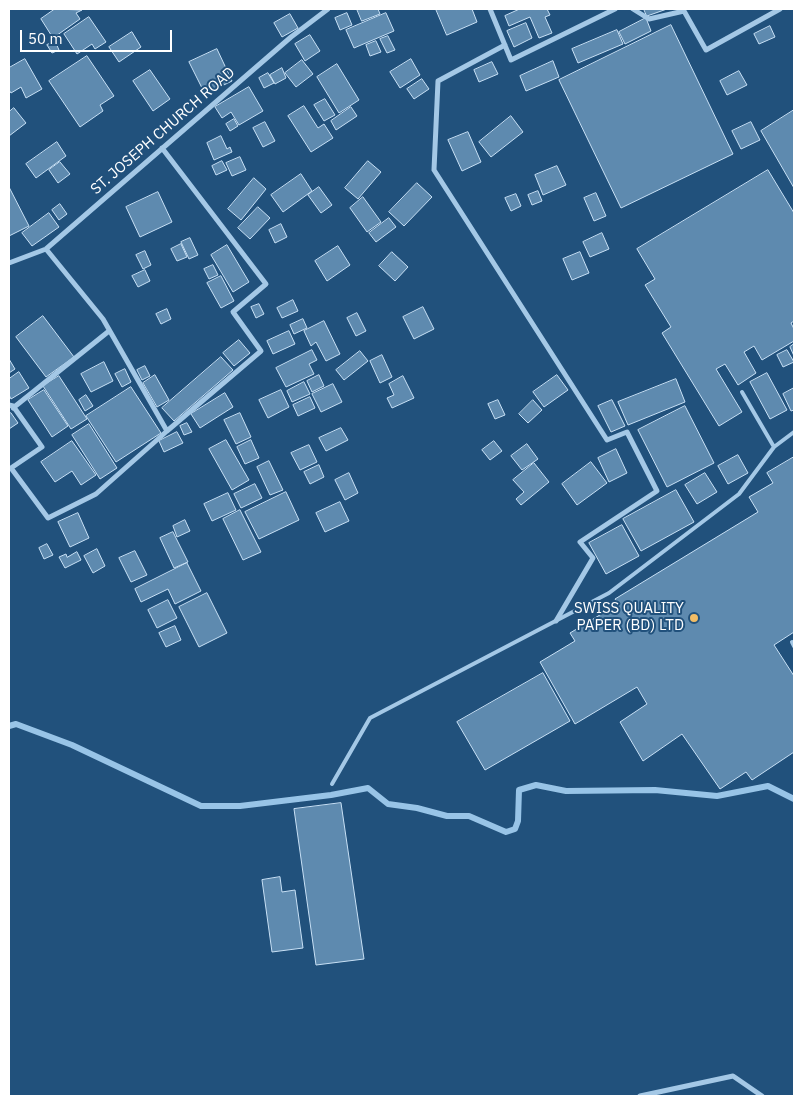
<!DOCTYPE html>
<style>
body{margin:0}
#map{position:relative;width:803px;height:1105px;overflow:hidden;background:#21517c;font-family:"IBM Plex Sans",sans-serif}
canvas{display:block}
.frame{position:absolute;inset:0;border:10px solid #fff;pointer-events:none}
.scale{position:absolute;left:20px;top:30px;width:152px;height:22px;box-sizing:border-box;border:2px solid #fff;border-top:0;padding-left:6px;font-size:15px;line-height:18px;white-space:nowrap;color:#fff;-webkit-text-stroke:4px #21517c;paint-order:stroke}
</style>
<div id="map">
<canvas width="803" height="1105"></canvas>
<div class="frame"></div>
<div class="scale">50 m</div>
</div>
<script>
const c = document.querySelector('canvas').getContext('2d');
c.lineJoin = 'round';
function trace(path, color, width, dash) { c.strokeStyle = color; c.lineWidth = width; c.lineCap = dash ? 'butt' : 'round'; c.setLineDash(dash || []); c.stroke(path); }
function paint(path, color) { c.fillStyle = color; c.fill(path, 'evenodd'); }
function write(font, color, halo, rows, align = 'center') {
  c.font = font + ' "IBM Plex Sans",sans-serif'; c.lineWidth = 4; c.setLineDash([]); c.textBaseline = 'middle'; c.strokeStyle = halo; c.fillStyle = color; for (const [text, x, y, turn = 0] of rows) {
    c.save(); c.translate(x, y); c.rotate((+turn || 0) * Math.PI / 180); c.textAlign = isNaN(turn) ? turn : align; if (halo) c.strokeText(text, 0, 0); c.fillText(text, 0, 0); c.restore();
  }
}
const stream = new Path2D(`
 M9,726L16,724L72,745L201,806H240L331,795L368,788L388,804L417,808L447,816H469L506,832L515,829L518,821L519,790L536,785L566,791L655,790L717,796L768,786L794,799`);
const building = new Path2D(`
 M55,9L82,10L76,13L80,19L53,38L41,19Z
 M357,9H378L380,14L362,21Z
 M436,9H472L477,22L447,35Z
 M520,9H547L550,15L545,17L552,33L539,38L530,17L509,26L505,16Z
 M644,9H667L647,16Z
 M347,13L352,25L340,30L335,18Z
 M386,13L394,31L354,48L346,30Z
 M290,14L298,28L282,37L274,23Z
 M89,17L106,42L95,49L92,44L77,54L64,34Z
 M646,18L651,31L625,44L619,32Z
 M526,23L532,38L514,47L507,31Z
 M671,25L733,154L621,208L559,80Z
 M770,26L775,37L759,44L754,34Z
 M617,30L623,44L578,63L572,49Z
 M132,32L141,47L119,62L109,47Z
 M310,35L320,51L305,61L295,44Z
 M388,36L395,50L387,53L380,39Z
 M55,41L59,50L52,53L47,45Z
 M376,41L381,52L370,56L366,45Z
 M217,49L232,81L205,94L189,62Z
 M87,56L114,96L100,105L103,111L80,127L49,81Z
 M25,59L42,89L26,98L21,87L11,93L9,90V68Z
 M411,59L420,75L400,88L390,72Z
 M302,60L313,74L296,87L285,73Z
 M553,61L559,77L526,91L520,76Z
 M492,62L498,74L479,82L474,70Z
 M337,64L359,100L339,113L317,77Z
 M282,68L286,78L275,84L270,75Z
 M150,70L170,99L153,111L133,81Z
 M739,71L747,85L727,95L720,81Z
 M268,73L274,83L264,88L259,78Z
 M422,79L429,89L414,99L407,89Z
 M249,87L263,111L239,125L231,112L222,118L215,107Z
 M325,99L335,115L324,121L314,105Z
 M304,106L318,128L324,124L333,138L311,152L288,116Z
 M351,107L357,116L336,130L331,121Z
 M14,108L26,123L9,136V112Z
 M794,110V188L761,131Z
 M511,116L523,132L491,157L479,142Z
 M234,119L238,126L230,131L226,124Z
 M265,122L275,141L263,147L253,128Z
 M751,122L760,140L741,149L732,131Z
 M468,132L481,162L462,171L448,140Z
 M221,136L227,149L230,147L232,152L214,160L207,143Z
 M57,142L66,156L36,178L26,164Z
 M240,157L246,170L232,176L226,163Z
 M222,161L227,170L216,175L212,166Z
 M368,161L381,172L358,199L345,188Z
 M60,162L70,174L58,183L49,170Z
 M557,166L566,185L543,195L535,175Z
 M768,170L794,213V321L791,323L794,329V341L762,360L754,346L744,352L756,373L738,385L725,364L716,369L742,412L719,426L662,333L671,327L645,285L655,279L637,249Z
 M301,174L312,191L283,212L271,195Z
 M254,178L266,189L241,220L228,209Z
 M417,183L432,197L404,226L389,212Z
 M9,187L29,226L9,236Z
 M319,187L332,205L321,213L308,195Z
 M538,191L542,201L532,205L528,195Z
 M158,192L172,222L140,237L126,207Z
 M596,193L606,216L594,221L584,198Z
 M516,194L521,206L511,211L505,198Z
 M363,197L381,222L367,232L350,208Z
 M60,204L67,214L59,220L52,210Z
 M258,207L270,218L250,239L238,228Z
 M49,213L59,227L32,246L22,233Z
 M389,218L396,227L376,242L369,233Z
 M281,224L287,237L275,243L269,230Z
 M602,233L609,249L590,257L583,242Z
 M190,238L198,255L189,259L181,242Z
 M181,244L187,257L177,261L171,249Z
 M227,245L249,282L233,292L211,255Z
 M338,246L350,265L327,281L315,261Z
 M145,251L151,265L143,269L136,255Z
 M392,252L408,267L395,281L379,266Z
 M580,252L589,273L572,280L563,259Z
 M213,265L218,275L209,279L204,269Z
 M145,270L150,281L138,287L132,276Z
 M221,276L234,301L221,308L207,283Z
 M293,300L298,311L282,318L277,308Z
 M259,304L264,314L256,318L251,307Z
 M423,307L434,329L414,339L403,317Z
 M167,309L171,319L161,324L156,314Z
 M357,313L366,331L356,336L347,318Z
 M43,316L74,357L46,377L16,337Z
 M303,319L307,328L294,334L290,325Z
 M324,321L340,354L326,361L316,342L311,346L304,331Z
 M289,331L295,344L273,354L267,341Z
 M239,340L250,353L234,366L223,353Z
 M794,344V356L790,347Z
 M312,350L317,360L309,364L314,374L286,387L276,368Z
 M787,350L794,362L783,367L777,355Z
 M360,351L368,361L344,380L336,370Z
 M382,355L392,377L380,383L370,361Z
 M221,357L233,370L174,421L162,408Z
 M9,359L15,369L9,373Z
 M104,362L113,381L91,392L81,374Z
 M145,366L150,376L142,380L137,370Z
 M125,369L131,382L122,387L115,374Z
 M19,372L29,388L11,399L9,395V379Z
 M767,373L787,410L770,419L750,382Z
 M155,375L169,400L157,407L143,383Z
 M319,375L324,386L312,392L307,381Z
 M557,375L568,390L544,407L533,392Z
 M59,376L87,419L71,429L43,386Z
 M403,376L414,398L392,408L387,398L394,395L389,384Z
 M676,379L685,402L628,425L618,402Z
 M304,382L310,394L292,402L287,391Z
 M333,384L342,402L321,412L312,394Z
 M131,387L161,433L116,462L86,416Z
 M794,388V410L791,411L783,394Z
 M44,390L68,426L52,437L28,400Z
 M281,390L289,407L268,418L259,400Z
 M225,393L233,407L200,428L191,414Z
 M86,395L93,406L85,411L79,400Z
 M310,397L315,408L298,416L293,405Z
 M498,400L505,415L495,419L488,404Z
 M533,400L542,410L528,423L519,414Z
 M612,400L625,426L611,432L598,406Z
 M685,406L714,463L667,487L638,430Z
 M11,413L18,423L9,429V414Z
 M240,413L251,437L236,444L224,420Z
 M187,423L192,432L184,435L180,426Z
 M89,424L117,468L100,479L72,435Z
 M341,428L348,440L326,451L319,438Z
 M177,432L183,443L164,452L159,441Z
 M226,440L249,480L232,490L209,449Z
 M251,440L259,458L245,464L237,447Z
 M72,441L96,475L81,485L72,471L55,482L41,462Z
 M494,441L502,451L490,460L482,450Z
 M527,444L538,459L522,470L511,456Z
 M309,445L317,462L300,470L291,453Z
 M616,449L627,473L609,482L598,458Z
 M738,455L748,473L728,484L718,466Z
 M794,457V632L774,645L794,676V752L752,780L746,772L720,789L682,734L643,761L620,722L647,704L637,687L575,724L540,662L575,641L570,633L618,604L615,599L758,512L749,497L773,483L767,473Z
 M269,461L283,490L270,495L257,467Z
 M591,462L607,483L577,505L562,484Z
 M534,463L549,482L521,505L516,499L524,492L513,480Z
 M319,465L324,477L310,484L304,472Z
 M349,473L358,493L345,500L335,480Z
 M705,473L717,492L697,504L685,485Z
 M255,484L262,498L241,508L234,494Z
 M676,490L694,522L641,551L623,519Z
 M286,492L299,520L259,539L245,512Z
 M228,493L236,510L212,521L204,504Z
 M340,502L349,521L325,532L316,513Z
 M240,510L261,552L243,560L223,519Z
 M78,513L89,538L70,547L58,522Z
 M185,520L190,531L177,537L173,526Z
 M622,525L639,556L606,574L589,543Z
 M173,532L188,562L174,568L160,538Z
 M47,544L53,555L44,559L39,548Z
 M97,549L105,566L93,573L84,556Z
 M135,551L147,575L131,582L119,558Z
 M77,552L81,560L65,568L59,557L66,554L67,557Z
 M187,563L201,591L175,604L168,589L141,602L135,589Z
 M207,593L227,633L199,647L179,607Z
 M168,600L177,618L157,628L148,610Z
 M175,626L181,640L166,647L159,633Z
 M543,673L570,721L485,770L457,722Z
 M341,803L364,959L316,965L294,809Z
 M280,877L282,892L295,890L303,948L272,952L262,880Z`);
const lane = new Path2D(`
 M742,392L774,447
 M792,642L794,646
 M332,784L370,718L609,593L739,494L774,447L794,432`);
const street = new Path2D(`
 M490,9L511,60L615,9
 M633,9L649,19L684,11L706,50L780,9
 M505,45L438,81L434,170L607,440L627,432L657,491L580,542L593,558L556,621
 M46,249L103,319L167,431L261,351L233,312L266,284L162,148
 M9,263L46,249L291,37L328,9
 M9,405L13,406L42,447L11,468L48,518L96,494L167,431
 M13,408L109,331
 M640,1096L733,1076L762,1096`);
const markers = [
 [694,618,5,"#f2bd66"]
];
const streetNames = [
 ["ST. JOSEPH CHURCH ROAD",163,131,-41]
];
const poiNames = [
 ["SWISS QUALITY",684,609],
 ["PAPER (BD) LTD",684,626]
];
trace(stream, '#98c4e7', 6);
paint(building, '#5e8aaf');
trace(building, '#c8e0f5', 1);
trace(lane, '#a4c8e6', 4);
trace(street, '#a4c8e6', 5);
for (const [x, y, r, color] of markers) { const dot = new Path2D(); dot.arc(x, y, r, 0, 2 * Math.PI); c.fillStyle = color; c.fill(dot); trace(dot, '#21517c', 2); }
write('15px', '#fff', '#21517c', streetNames);
write('15px', '#fff', '#21517c', poiNames, 'right');
</script>
